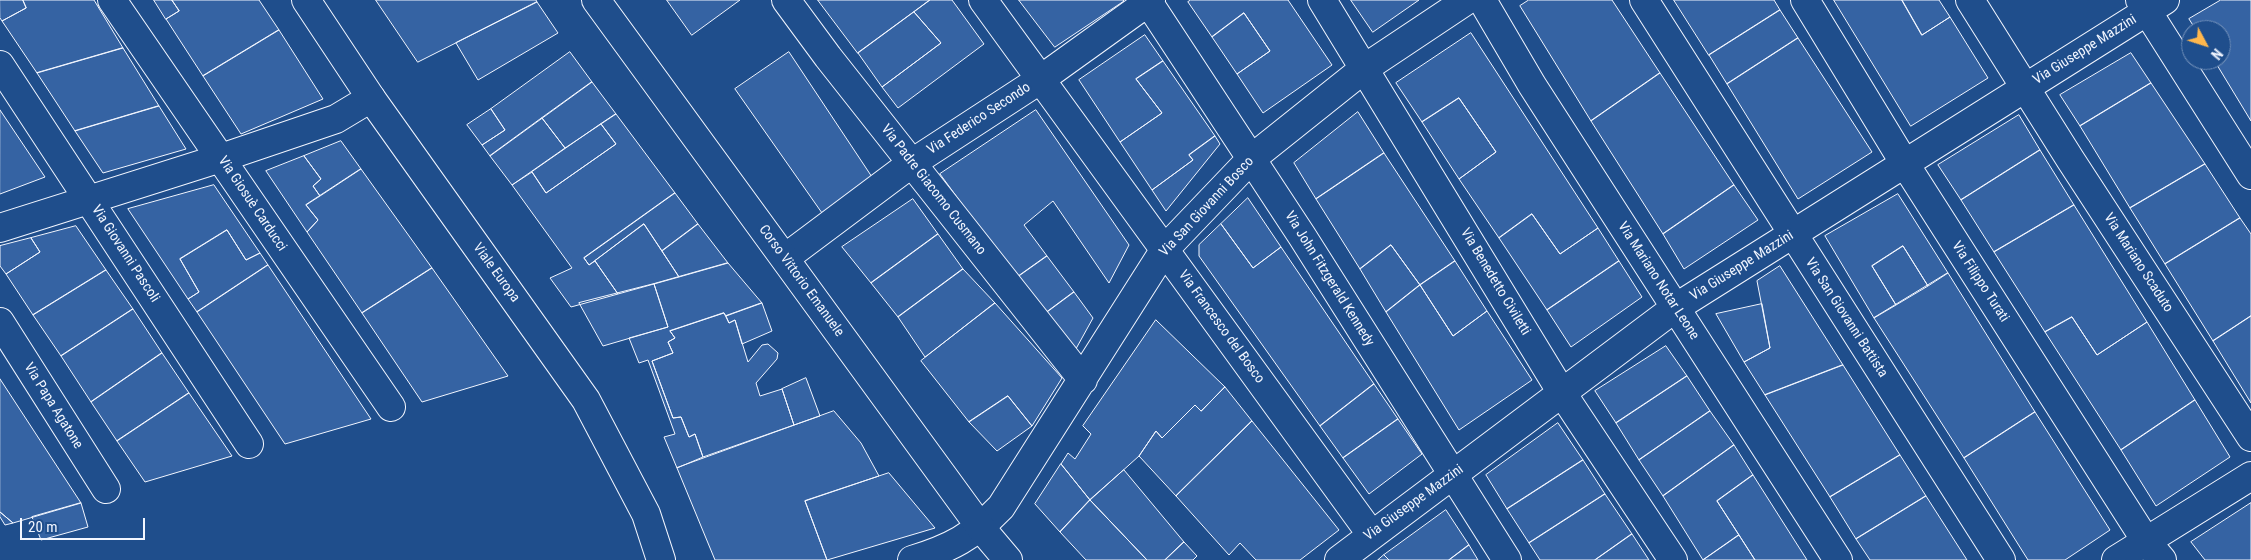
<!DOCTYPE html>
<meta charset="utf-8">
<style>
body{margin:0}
#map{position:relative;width:2251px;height:560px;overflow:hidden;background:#1f4e8c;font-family:"Roboto Condensed",sans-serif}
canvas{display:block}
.north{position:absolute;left:2181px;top:20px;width:50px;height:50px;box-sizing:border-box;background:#1f4e8c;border:1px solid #7391ba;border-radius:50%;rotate:130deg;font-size:14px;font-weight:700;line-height:20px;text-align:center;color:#f2f6ff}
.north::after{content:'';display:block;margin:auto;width:18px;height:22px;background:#ffb74d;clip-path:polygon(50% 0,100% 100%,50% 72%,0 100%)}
.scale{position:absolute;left:20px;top:518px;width:125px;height:22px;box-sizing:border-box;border:2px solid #f2f6ff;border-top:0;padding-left:6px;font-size:15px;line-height:18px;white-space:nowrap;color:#f2f6ff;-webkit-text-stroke:4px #1f4e8c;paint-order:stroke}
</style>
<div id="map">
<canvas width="2251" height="560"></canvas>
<div class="north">N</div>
<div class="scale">20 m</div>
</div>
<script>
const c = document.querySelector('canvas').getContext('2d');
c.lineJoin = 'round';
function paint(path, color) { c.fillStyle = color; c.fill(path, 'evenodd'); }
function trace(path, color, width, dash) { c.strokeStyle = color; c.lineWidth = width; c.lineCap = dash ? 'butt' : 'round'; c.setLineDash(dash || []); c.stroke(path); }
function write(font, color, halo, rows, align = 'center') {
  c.font = font + ' "Roboto Condensed",sans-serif'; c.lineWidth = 4; c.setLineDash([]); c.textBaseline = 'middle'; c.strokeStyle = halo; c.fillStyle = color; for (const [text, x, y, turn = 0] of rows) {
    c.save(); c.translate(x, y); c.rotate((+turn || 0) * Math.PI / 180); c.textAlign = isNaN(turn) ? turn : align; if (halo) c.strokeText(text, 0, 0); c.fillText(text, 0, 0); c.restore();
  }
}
const building = new Path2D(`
 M0,0H23L26,8L2,21L0,18Z
 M23,0H94L123,48L37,73L2,21L26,8Z
 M154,0H172L179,11L166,19Z
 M172,0H259L279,30L203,76L166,19L179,11Z
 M376,0H536L537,2L418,62Z
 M667,0H740L692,35Z
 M818,0H930L858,53Z
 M930,0H952L984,44L898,108L882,87L941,43L914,12Z
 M1019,0H1123L1124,1L1055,47Z
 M1191,0H1288L1332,65L1263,113L1237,74L1270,51L1244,13L1212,37L1188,2Z
 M1351,0H1419L1373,32Z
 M1529,0H1612L1660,73L1591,121L1520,6Z
 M1674,0H1774L1780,10L1709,55Z
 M1834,0H1902L1922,35L1950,17L1988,78L1911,126Z
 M1902,0H1939L1950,17L1922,35Z
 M2221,0H2251V121L2214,60H2221V30H2196L2189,19Z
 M537,2L558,33L478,80L456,43Z
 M1780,10L1798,38L1727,84L1709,55Z
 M914,12L941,43L882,87L858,53Z
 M1244,13L1270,51L1237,74L1212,37Z
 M279,30L323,99L241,134L203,76Z
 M1471,33L1598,228L1560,254L1532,214L1499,238L1459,179L1496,152L1459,98L1422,122L1396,83Z
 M1145,35L1163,61L1136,79L1162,113L1120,142L1079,80Z
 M1798,38L1872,152L1798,199L1727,84Z
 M123,48L159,106L75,131L37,73Z
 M570,52L592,82L490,156L482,145L505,130L491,109Z
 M789,52L872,177L822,213L735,89Z
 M2131,53L2151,83L2080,126L2060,95Z
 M1163,61L1215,136L1189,155L1193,160L1152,190L1120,142L1162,113L1136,79Z
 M1660,73L1734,185L1663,234L1591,121Z
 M592,82L616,114L565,148L542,118Z
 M2151,83L2205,164L2130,208L2080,126Z
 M1459,98L1496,152L1459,179L1422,122Z
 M159,106L186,149L103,173L75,131Z
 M491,109L505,130L482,145L467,125Z
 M0,110L45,177L0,194Z
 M1036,110L1129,245L1109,283L1053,201L1024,225L1047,256L1016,278L940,174Z
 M1358,112L1384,153L1316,199L1294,163Z
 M616,114L675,193L584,258L589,265L595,261L618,294L571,307L550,278L572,268L512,185L532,172L546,193L616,144L601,124Z
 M2019,115L2040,150L1961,200L1938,165Z
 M542,118L565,148L512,185L490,156Z
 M601,124L616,144L546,193L532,172Z
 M1215,136L1220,144L1166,211L1152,190L1193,160L1189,155Z
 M341,141L361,169L320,196L313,186L321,179L304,156Z
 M2040,150L2074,205L1994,252L1961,200Z
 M1384,153L1455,261L1420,285L1391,245L1360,269L1316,199Z
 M304,156L321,179L313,186L320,196L306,205L318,220L307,232L266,171Z
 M2205,164L2240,218L2165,264L2130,208Z
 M361,169L432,268L362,313L307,232L318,220L306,205Z
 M214,185L260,253L246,260L227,230L180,259L199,292L188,299L128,209Z
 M1734,185L1758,220L1684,269L1663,234Z
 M675,193L698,224L662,251L644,224L589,265L584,258Z
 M1898,194L1948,273L1928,286L1903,246L1872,266L1896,305L1874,318L1825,236Z
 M1248,198L1281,247L1253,268L1221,224Z
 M913,199L938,234L871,283L842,247Z
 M2074,205L2147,322L2097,355L2072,317L2045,332L1994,252Z
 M1532,214L1560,254L1598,228L1619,261L1547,310L1499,238Z
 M2240,218L2251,234V316L2213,341L2165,264Z
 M644,224L679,277L618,294L595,261Z
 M698,224L728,263L679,277L662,251Z
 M1221,224L1253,268L1281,247L1374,384L1320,426L1199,256V245Z
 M76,226L106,270L33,315L6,274L40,252L31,238Z
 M227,230L246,260L260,253L268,265L197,312L188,299L199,292L180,259Z
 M938,234L963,269L898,317L871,283Z
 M31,238L40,252L6,274L0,266V246Z
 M1391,245L1420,285L1386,312L1360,269Z
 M1903,246L1928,286L1896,305L1872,266Z
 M1047,256L1074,292L1043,315L1016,278Z
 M1455,261L1487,311L1453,336L1420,285Z
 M1619,261L1642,297L1571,347L1547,310Z
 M728,263L762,303L726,316L724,313L670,331L675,338L668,342L673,353L652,361L673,418L681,417L689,437L695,434L703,457L677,468L664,437L675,434L648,360L639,363L629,338L668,327L654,284Z
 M268,265L371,419L285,444L197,312Z
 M1780,266L1843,365L1765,395L1744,362L1770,348L1757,281Z
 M432,268L508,376L422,402L362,313Z
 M963,269L995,303L925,357L898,317Z
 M106,270L133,309L61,356L33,315Z
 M1948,273L2035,412L1964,458L1874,318Z
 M654,284L668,327L603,346L579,303Z
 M1420,285L1453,336L1487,311L1532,380L1459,430L1386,312Z
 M1074,292L1093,318L1072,356L1043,315Z
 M762,303L772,331L742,344L735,320L729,323L726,316Z
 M995,303L1062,378L1032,426L1008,396L969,422L921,361Z
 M1762,304L1770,348L1744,362L1716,314Z
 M133,309L162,353L91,402L61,356Z
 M724,313L729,323L735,320L748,362L762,345L768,344L778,353L777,359L756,383L760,396L782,389L794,425L703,457L695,434L689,437L681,417L673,418L652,361L673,353L668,342L675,338L670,331Z
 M2251,316V403L2213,341Z
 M2072,317L2097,355L2147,322L2195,400L2121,450L2045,332Z
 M1156,320L1225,387L1201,411L1195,405L1162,438L1156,431L1139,456L1090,500L1061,464L1068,453L1075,459L1091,434L1083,426Z
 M1666,346L1687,376L1616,423L1595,391Z
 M162,353L189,393L117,441L91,402Z
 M1843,365L1900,455L1830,497L1765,395Z
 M1687,376L1710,411L1639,460L1616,423Z
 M806,378L820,416L794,425L782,389Z
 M0,379L81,503L13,523L0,512Z
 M1374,384L1398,419L1343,458L1320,426Z
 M1225,387L1252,421L1176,496L1139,456L1156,431L1162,438L1195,405L1201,411Z
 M189,393L232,456L145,482L117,441Z
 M1008,396L1032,426L997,451L969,422Z
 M2195,400L2230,457L2156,506L2121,450Z
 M834,411L861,443L879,476L805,501L827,560H715L677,468Z
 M1710,411L1734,445L1663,496L1639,460Z
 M2035,412L2110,530L2065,560H2028L1964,458Z
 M1398,419L1422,454L1369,494L1343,458Z
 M1252,421L1339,530L1300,560H1256L1240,543L1229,555L1176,496Z
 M1558,423L1583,460L1507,509L1486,475Z
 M1734,445L1753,475L1717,501L1739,535L1703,560L1663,496Z
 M1900,455L1926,496L1856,539L1830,497Z
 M1583,460L1605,494L1529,543L1507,509Z
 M1061,464L1090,500L1060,532L1035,504Z
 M1124,470L1184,542L1165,560H1147L1090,500Z
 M889,473L935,528L827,560L805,501Z
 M1753,475L1807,560H1755L1717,501Z
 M1605,494L1632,534L1595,560H1540L1529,543Z
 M1926,496L1967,560H1870L1856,539Z
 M1090,500L1147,560H1086L1060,532Z
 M81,503L88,527L41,540L32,517Z
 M2251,503V560H2205L2191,542Z
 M1446,510L1469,545L1449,560H1389L1384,555Z
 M0,512L13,523L5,525L0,517Z
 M1632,534L1649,560H1595Z
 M1739,535L1755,560H1703Z
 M1184,542L1197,556L1193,560H1165Z
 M1469,545L1478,560H1449Z
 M1384,555L1389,560H1378Z`);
const street = new Path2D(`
 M112,0L391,407
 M786,0L828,57L1083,380
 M983,0L1371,534
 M1147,0L1302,236L1507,560
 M1322,0L1562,393L1673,560
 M1482,0L1532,85L1838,560
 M1644,0L2001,560
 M1805,0L1905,164L2146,541L2162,560
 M1970,0L2070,159L2251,437
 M2140,0L2251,175
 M0,65L249,444
 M0,228L221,158L336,119L371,98
 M785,258L912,163L1041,79L1151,0
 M0,322L106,489
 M912,560C951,548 972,537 1001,507L1165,249L1251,159L1365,68L1467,0
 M1339,560L1675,308L2165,0
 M2116,560L2251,476`);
const secondary = new Path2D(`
 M306,0L371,98L586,400L646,514L661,560
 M596,0L981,528L1008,560`);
const streetNames = [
 ["Via Giuseppe Mazzini",2085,50,-32],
 ["Via Federico Secondo",979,119,-33],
 ["Via Padre Giacomo Cusmano",933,190,52],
 ["Via Giosuè Carducci",252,204,56],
 ["Via San Giovanni Bosco",1207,207,-47],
 ["Via Giovanni Pascoli",125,254,57],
 ["Via Mariano Scaduto",2138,263,57],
 ["Via Giuseppe Mazzini",1742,266,-32],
 ["Viale Europa",496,273,54],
 ["Via John Fitzgerald Kennedy",1329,279,58],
 ["Corso Vittorio Emanuele",801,281,54],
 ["Via Mariano Notar Leone",1658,281,57],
 ["Via Benedetto Civiletti",1495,282,59],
 ["Via Filippo Turati",1980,282,57],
 ["Via San Giovanni Battista",1846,318,57],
 ["Via Francesco del Bosco",1221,327,54],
 ["Via Papa Agatone",53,406,58],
 ["Via Giuseppe Mazzini",1414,503,-36]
];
paint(building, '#3563a3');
trace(building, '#f2f6ff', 1);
trace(street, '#f2f6ff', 30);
trace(secondary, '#f2f6ff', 30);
trace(street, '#1f4e8c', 28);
trace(secondary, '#1f4e8c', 28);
write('14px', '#f2f6ff', '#1f4e8c', streetNames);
</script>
